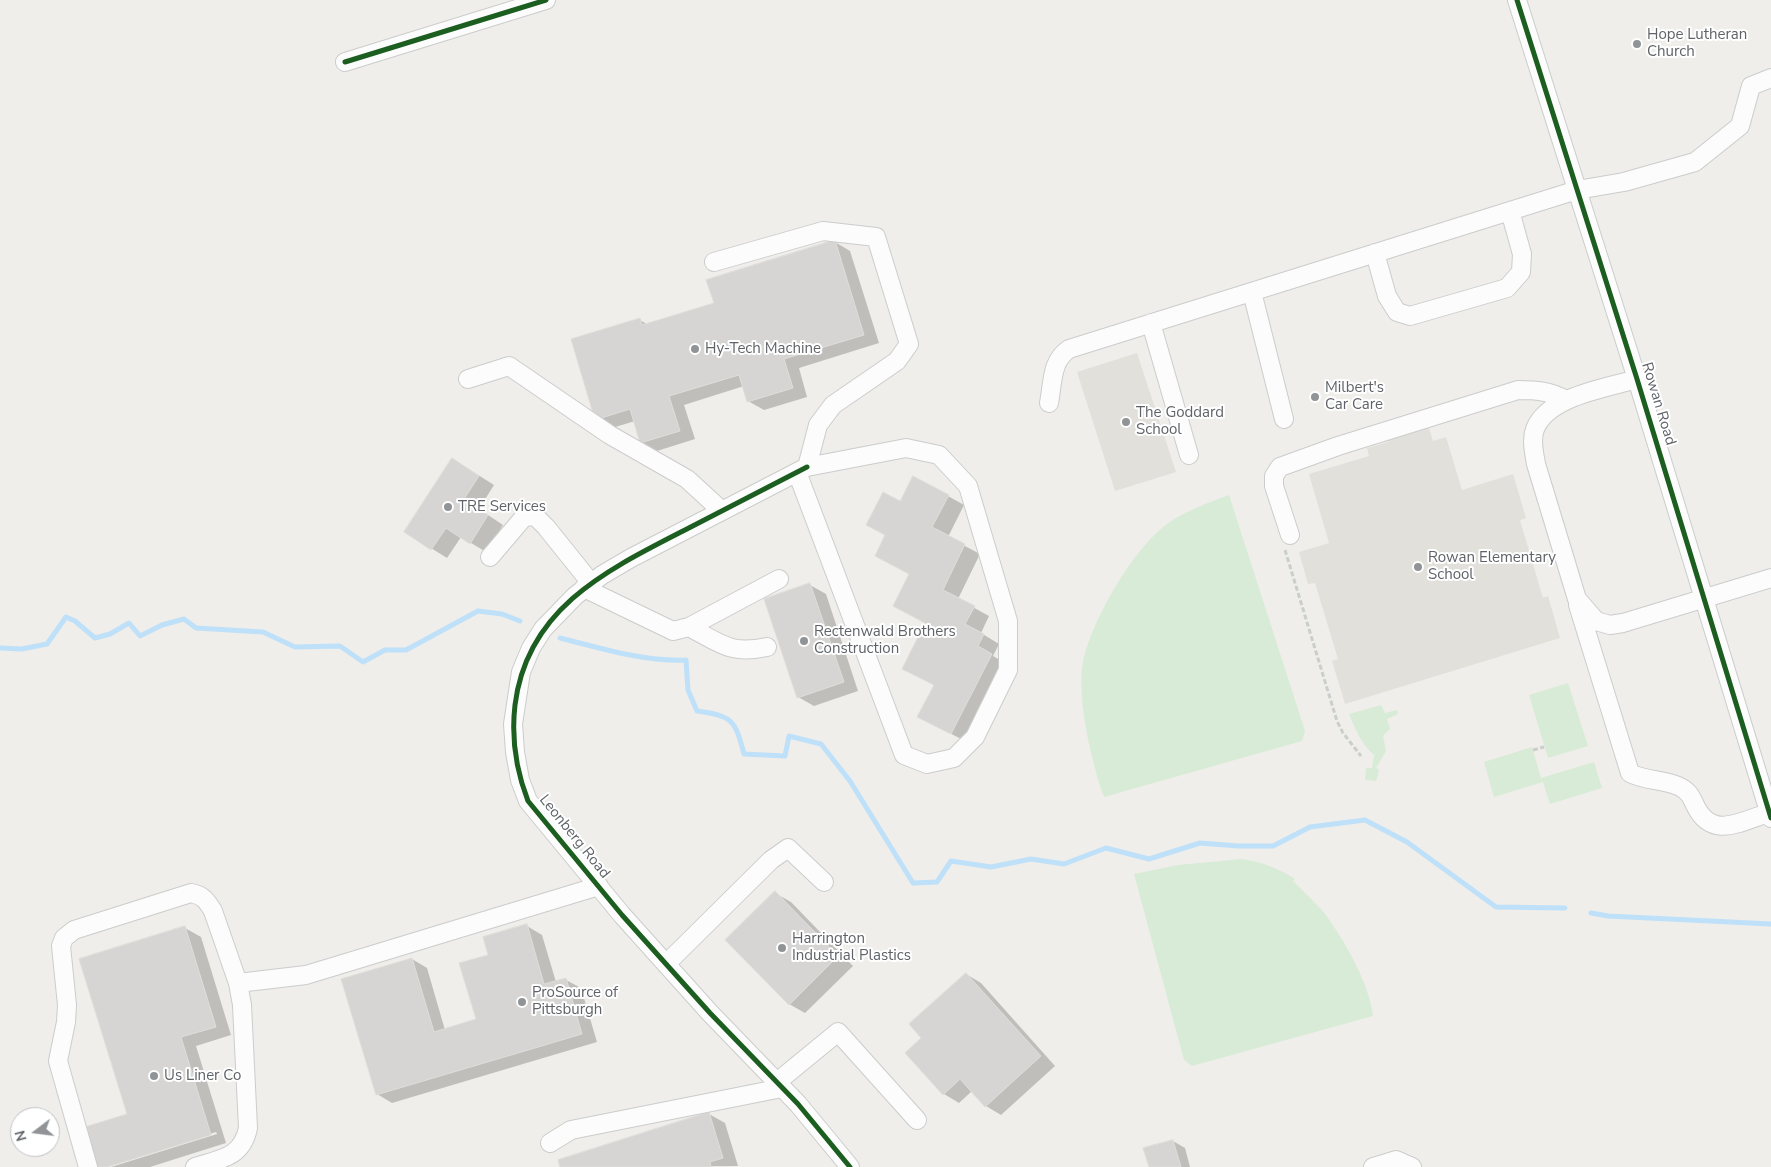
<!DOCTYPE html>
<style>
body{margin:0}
#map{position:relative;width:1771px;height:1167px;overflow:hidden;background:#efeeea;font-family:"Nunito Sans",sans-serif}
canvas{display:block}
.north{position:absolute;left:10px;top:1107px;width:50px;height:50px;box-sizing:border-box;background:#fff;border:1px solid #bfc1c3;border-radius:50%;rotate:255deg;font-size:14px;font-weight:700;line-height:20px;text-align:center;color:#5f6368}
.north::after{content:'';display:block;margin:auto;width:18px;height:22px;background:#919496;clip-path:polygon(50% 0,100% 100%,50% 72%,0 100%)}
</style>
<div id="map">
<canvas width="1771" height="1167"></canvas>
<div class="north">N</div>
</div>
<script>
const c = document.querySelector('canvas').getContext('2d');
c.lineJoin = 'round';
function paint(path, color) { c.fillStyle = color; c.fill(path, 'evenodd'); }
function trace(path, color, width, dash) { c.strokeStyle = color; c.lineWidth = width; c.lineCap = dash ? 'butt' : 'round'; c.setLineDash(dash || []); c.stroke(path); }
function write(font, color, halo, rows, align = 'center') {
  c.font = font + ' "Nunito Sans",sans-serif'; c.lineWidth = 4; c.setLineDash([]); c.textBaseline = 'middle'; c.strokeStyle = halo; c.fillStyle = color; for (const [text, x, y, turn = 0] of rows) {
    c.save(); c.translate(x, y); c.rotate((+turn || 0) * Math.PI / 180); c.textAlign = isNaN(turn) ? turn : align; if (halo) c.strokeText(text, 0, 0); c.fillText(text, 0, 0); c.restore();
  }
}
const education = new Path2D(`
 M1137,353L1176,472L1115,491L1077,372Z
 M1418,427L1420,430L1429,428L1433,441L1446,437L1462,490L1513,474L1526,518L1520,520L1543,598L1548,596L1560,638L1345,704L1332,661L1338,659L1315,583L1308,584L1299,552L1329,543L1309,474L1369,456L1367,448L1388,442L1387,436Z`);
const green = new Path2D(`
 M1229,495L1305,731L1302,741L1104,797C1092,764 1076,697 1083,662C1092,620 1132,550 1167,524C1185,511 1208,503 1229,495Z
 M1568,683L1588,746L1548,758L1529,695Z
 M1381,705L1385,713L1397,710L1398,714L1387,719L1390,729L1383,736L1386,751L1376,768L1379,770L1376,781L1365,780L1366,768H1372L1374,755C1362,745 1355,729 1349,714Z
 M1532,747L1541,778L1594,762L1602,788L1550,804L1543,782L1494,797L1484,762Z
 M1242,859C1262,862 1278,868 1295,879L1293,881C1304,892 1316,903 1326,915C1344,940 1370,985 1373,1016L1192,1066L1184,1060L1134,874L1178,865Z`);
const shadow = new Path2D(`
 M835,242L850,251L879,343L799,368L807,397L764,410L748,401L744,386L684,405L695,439L657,451L641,442L635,421L612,428L597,419L640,320L648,325L715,304Z
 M453,459L494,485L479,509L503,525L486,552L461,537L447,558L405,532Z
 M948,496L964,505L948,537L980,554L958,599L989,616L981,633L999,644L993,656L1007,664L967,742L934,725L935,685L926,623L910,574L876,556L901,503Z
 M810,585L826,594L858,691L814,706L798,697Z
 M775,893L791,902L853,966L805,1013L789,1004Z
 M527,926L542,935L556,982L566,980L581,988L597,1042L392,1103L377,1094L412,959L427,968L445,1030L478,1020L490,955Z
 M185,928L201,937L231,1035L196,1046L226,1143L150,1167H111L217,1134L216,1132L109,1165V1167H98L129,1115Z
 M966,974L981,983L1055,1066L1001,1115L986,1106L972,1091L959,1103L944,1094L923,1038Z
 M709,1114L725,1123L738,1166L561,1167Z
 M1173,1141L1185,1148L1190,1167H1150Z`);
const stream = new Path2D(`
 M560,638C600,648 644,662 686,660L688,690L697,711C733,716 735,720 744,754L785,756L789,736L821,744L850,781L913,883L937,882L951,861L991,867L1031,859L1064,864L1106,848L1149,859L1200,843L1238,846H1273L1310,827L1365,820L1407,842L1496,907L1565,908
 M0,648L22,649L47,644L66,617L75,621L95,638L110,634L129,623L140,636L162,625L184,619L196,628L263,632L295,647L340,646L363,662L385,650H406L478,611L502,614L520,621
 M1591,913L1608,916L1771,924`);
const building = new Path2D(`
 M835,240L864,335L784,359L793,388L747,402L739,375L669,396L680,431L640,443L630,409L595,420L571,339L640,318L642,325L714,303L706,280Z
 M452,458L479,476L464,499L488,515L470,544L446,528L431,550L404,532Z
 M913,476L949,495L932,527L965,544L943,590L975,606L965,624L984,634L978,646L992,654L951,734L917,717L934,685L902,669L925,623L893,606L909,574L875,556L885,535L866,525L883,492L900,501Z
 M810,583L844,682L797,698L764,599Z
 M775,891L838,956L789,1005L725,940Z
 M527,924L544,984L566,978L582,1034L376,1095L341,979L412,958L434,1032L476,1019L459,963L488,955L483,937Z
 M185,926L216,1027L181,1037L211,1135L107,1167H97L85,1127L127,1114L79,959Z
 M966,973L1041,1056L985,1107L960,1079L943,1095L905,1053L921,1038L909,1024Z
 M709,1112L723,1158L710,1162L711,1167H560L558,1160Z
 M1173,1140L1181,1167H1149L1143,1148Z`);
const path = new Path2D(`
 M1285,550L1337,721L1343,733L1361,756
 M1533,750L1544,747`);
const minor = new Path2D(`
 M1517,0L1637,379L1771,818
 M345,62L546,0
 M1375,253L1387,296L1397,312L1410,316L1507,288L1521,272L1522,254L1510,211
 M714,262L823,231L876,237L909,344L897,361L833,405L818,425L807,467
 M1252,292L1284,419
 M1151,323L1189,455
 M468,379L509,366L610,435L687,479L722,511
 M1637,379C1607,388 1548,396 1535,429C1531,440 1534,452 1536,464L1577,599L1596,621L1610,625L1623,623L1771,578
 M1049,403C1053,382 1051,361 1069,349L1577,190L1624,182L1695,162L1740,126L1751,86L1771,78
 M797,472L904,755L927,764L954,758L975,737L1008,670V621L968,486L939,455L906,448L807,467L631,558L602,575L575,596L543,629L531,648L521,672L513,724L515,752L520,780L528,801L622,915L710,1013L798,1104L850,1167
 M1290,535L1274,486V476L1280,467L1338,446L1518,390C1536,390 1550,391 1566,400
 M490,557L524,517L535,516L546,527L591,583
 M584,588L673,631L689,627L779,579
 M1578,605L1630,773C1645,781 1662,779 1678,786C1688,790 1691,796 1695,805C1712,841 1741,821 1771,812
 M689,627C720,643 730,655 767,647
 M666,964L771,860L788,848L824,882
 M238,983L306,975L599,886
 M777,1082L838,1032L917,1120
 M550,1143L571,1130L782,1088
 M88,1167L58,1061L66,1022L67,1005L61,946L64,938L74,930L191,893C203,895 207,901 213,911L238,983L242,1005L248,1128C242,1158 220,1159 195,1167
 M1373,1167L1396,1160L1412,1167`);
const cycleway = new Path2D(`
 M1517,0L1637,379L1771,818
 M345,62L546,0
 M807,467C766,488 724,510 683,531C605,571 527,609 515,705C511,739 516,770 528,801L622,915L710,1013L798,1104L850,1167`);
const markers = [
 [1637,44,5,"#919496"],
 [695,349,5,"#919496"],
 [1315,397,5,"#919496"],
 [1126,422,5,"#919496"],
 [448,507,5,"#919496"],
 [1418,567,5,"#919496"],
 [804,641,5,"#919496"],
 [782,948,5,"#919496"],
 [522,1002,5,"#919496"],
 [154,1076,5,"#919496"]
];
const poiNames = [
 ["Hope Lutheran",1647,35],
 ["Church",1647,52],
 ["Hy-Tech Machine",705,349],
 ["Milbert's",1325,388],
 ["Car Care",1325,405],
 ["The Goddard",1136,413],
 ["School",1136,430],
 ["TRE Services",458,507],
 ["Rowan Elementary",1428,558],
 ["School",1428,575],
 ["Rectenwald Brothers",814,632],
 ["Construction",814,649],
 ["Harrington",792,939],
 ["Industrial Plastics",792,956],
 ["ProSource of",532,993],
 ["Pittsburgh",532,1010],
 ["Us Liner Co",164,1076]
];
const streetNames = [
 ["Rowan Road",1658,404,73],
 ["Leonberg Road",574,837,51]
];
paint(education, '#e2e0da');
paint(green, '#d8ebd6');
paint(shadow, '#0003');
trace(stream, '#bfe0f9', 5);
paint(building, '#d6d5d3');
trace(building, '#deddd9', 1);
trace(minor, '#cbcccc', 20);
trace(path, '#cacfcc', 3, [5, 2.5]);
trace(minor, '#fdfcfc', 18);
trace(cycleway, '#1b5e20', 5);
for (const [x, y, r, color] of markers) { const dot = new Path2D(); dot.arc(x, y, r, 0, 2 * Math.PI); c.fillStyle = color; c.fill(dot); trace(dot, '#fff', 2); }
write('15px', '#5f6368', '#fff', poiNames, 'left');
write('15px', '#5f6368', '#fff', streetNames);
</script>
